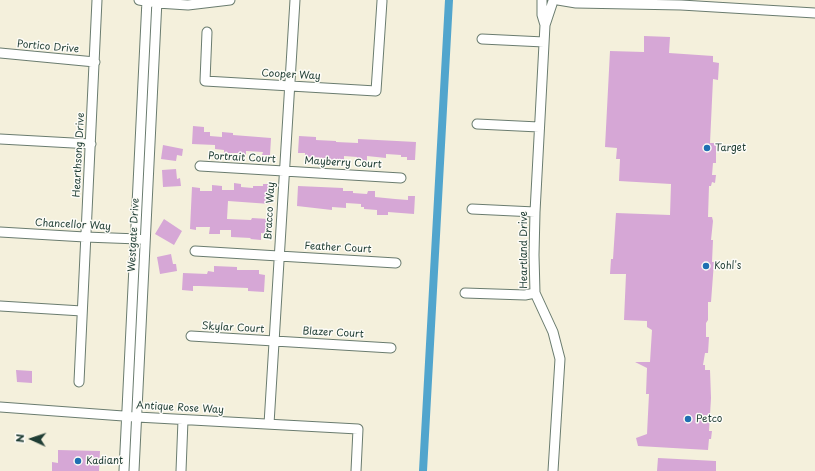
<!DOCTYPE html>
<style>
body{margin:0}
#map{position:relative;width:815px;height:471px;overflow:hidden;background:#f4f0dc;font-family:"Playpen Sans",sans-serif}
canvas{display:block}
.north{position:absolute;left:12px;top:419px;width:40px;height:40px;-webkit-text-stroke:3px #fdfcf7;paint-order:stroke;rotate:273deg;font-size:11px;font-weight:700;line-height:16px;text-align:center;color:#1f3d34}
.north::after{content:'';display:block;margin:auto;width:14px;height:18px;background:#1f3d34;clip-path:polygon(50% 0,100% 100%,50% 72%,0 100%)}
</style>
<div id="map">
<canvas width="815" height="471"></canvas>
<div class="north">N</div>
</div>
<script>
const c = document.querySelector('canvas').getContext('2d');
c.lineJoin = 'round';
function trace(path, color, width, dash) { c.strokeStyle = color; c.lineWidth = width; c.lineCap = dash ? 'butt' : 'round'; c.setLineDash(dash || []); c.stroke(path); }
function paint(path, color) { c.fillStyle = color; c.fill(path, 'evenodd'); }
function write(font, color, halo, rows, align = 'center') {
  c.font = font + ' "Playpen Sans",sans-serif'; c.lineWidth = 3; c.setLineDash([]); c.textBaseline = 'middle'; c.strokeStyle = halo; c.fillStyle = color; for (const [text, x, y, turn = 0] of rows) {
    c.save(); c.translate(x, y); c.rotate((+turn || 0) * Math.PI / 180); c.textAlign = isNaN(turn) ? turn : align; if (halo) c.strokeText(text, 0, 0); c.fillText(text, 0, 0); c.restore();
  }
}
const canal = new Path2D(`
 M423,471L449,0`);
const building = new Path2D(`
 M644,36L670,37L669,53L713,56V62L719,63L718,80L713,79L710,143H716V163H713L712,175H716L715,183L712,182L711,186H709L708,217H712L713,221L711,240H713L712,262H714L711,302H708V320L706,323V337H709L708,353H705L703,365H705V370H710L711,398L709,431H712L711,439H709L708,450L638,446L636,438L647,434L649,394H646L647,368L635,362H650L652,330L647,327V321L624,320L626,274H610L611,259H613L616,213L670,215L671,184L619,181L620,159H616L617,148L605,147L610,51L644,52Z
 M193,126L204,127V132H210V136L222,137V132L233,133V135L271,138L270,155H262L263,152L246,151V156H238V153H224V150L215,149V145L192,144Z
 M299,136L316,137V140L336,141V142L358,143V139L416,142L415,160H407V157H401V155L386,154V158L367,156V161L357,160V157L344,156V160L335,159V161L327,160V158L305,157V153H298Z
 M163,145L183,149L182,156L177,155L176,161L161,159Z
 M176,169L177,179L180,178L181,186L163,187L162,170Z
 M234,183L241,184V187L253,188V186H263V184H271L270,204L228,201L227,219L251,220L252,218L268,219V234L261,233V240L250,239L251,238L231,237V230H220V234H209L210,227H196V230L190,229L192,187L200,188V191H212V185L222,186V190H234Z
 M298,186L343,188V191H353V193L367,194L368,191H375V197L395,199L408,200V196H415L414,214L388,212V215H377V210L364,209V207H361V204L346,203V208L332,207V210L297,206Z
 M164,219L182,231L174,245L155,234Z
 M171,254L173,264H176L177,271L160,274L157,257Z
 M214,266L237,267V270H259V274L265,275L264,292L248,291V288L199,286H193V291L182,290L183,273L207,274L208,271L214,272Z
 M16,370L32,371V383L17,382Z
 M58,450L100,451L99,471H52V462L58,463Z
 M658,458L716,461V471H657Z`);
const minor = new Path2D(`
 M139,0L157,3L188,5L230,0
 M542,0V15L545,25L535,212L534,255L535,293L553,332L560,359L553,471
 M558,0L576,3L681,5L815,13
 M545,25L553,1
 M207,32L205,81L376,91L382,1
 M482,39L544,42
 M0,53L95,62
 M477,124L539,127
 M0,139L91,144
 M200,166L401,178
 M472,209L535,212
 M0,232L85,237L139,239
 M195,251L396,263
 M465,293L525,295L535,293
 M0,306L82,311
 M191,336L391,348
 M79,382L97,0
 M0,407L137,417L358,429L356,471
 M269,424L295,0
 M124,471L147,0
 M134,471L157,0
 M181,471L183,420`);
const markers = [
 [707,148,4,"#1f6fb2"],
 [706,266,4,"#1f6fb2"],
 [688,419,4,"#1f6fb2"],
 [78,461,4,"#1f6fb2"]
];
const streetNames = [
 ["Portico Drive",48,47,5],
 ["Cooper Way",291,75,3],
 ["Hearthsong Drive",79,155,-87],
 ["Portrait Court",242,158,3],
 ["Mayberry Court",343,163,3],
 ["Bracco Way",270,211,-87],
 ["Chancellor Way",73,225,3],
 ["Westgate Drive",134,235,-87],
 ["Feather Court",338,248,3],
 ["Heartland Drive",524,250,-90],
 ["Skylar Court",233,328,3],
 ["Blazer Court",333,333,3],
 ["Antique Rose Way",180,408,3]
];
const poiNames = [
 ["Target",715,148],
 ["Kohl's",714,266],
 ["Petco",696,419],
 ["Kadiant",86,461]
];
trace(canal, '#51a5cd', 8);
paint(building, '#d6a7d6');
trace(minor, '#6a7c6f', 11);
trace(minor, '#fff', 9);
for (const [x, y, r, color] of markers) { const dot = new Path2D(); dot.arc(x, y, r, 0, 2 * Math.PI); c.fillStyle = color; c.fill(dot); trace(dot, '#fdfcf7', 1.5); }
write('10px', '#1f3d34', '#fdfcf7', streetNames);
write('10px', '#1f3d34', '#fdfcf7', poiNames, 'left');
</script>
